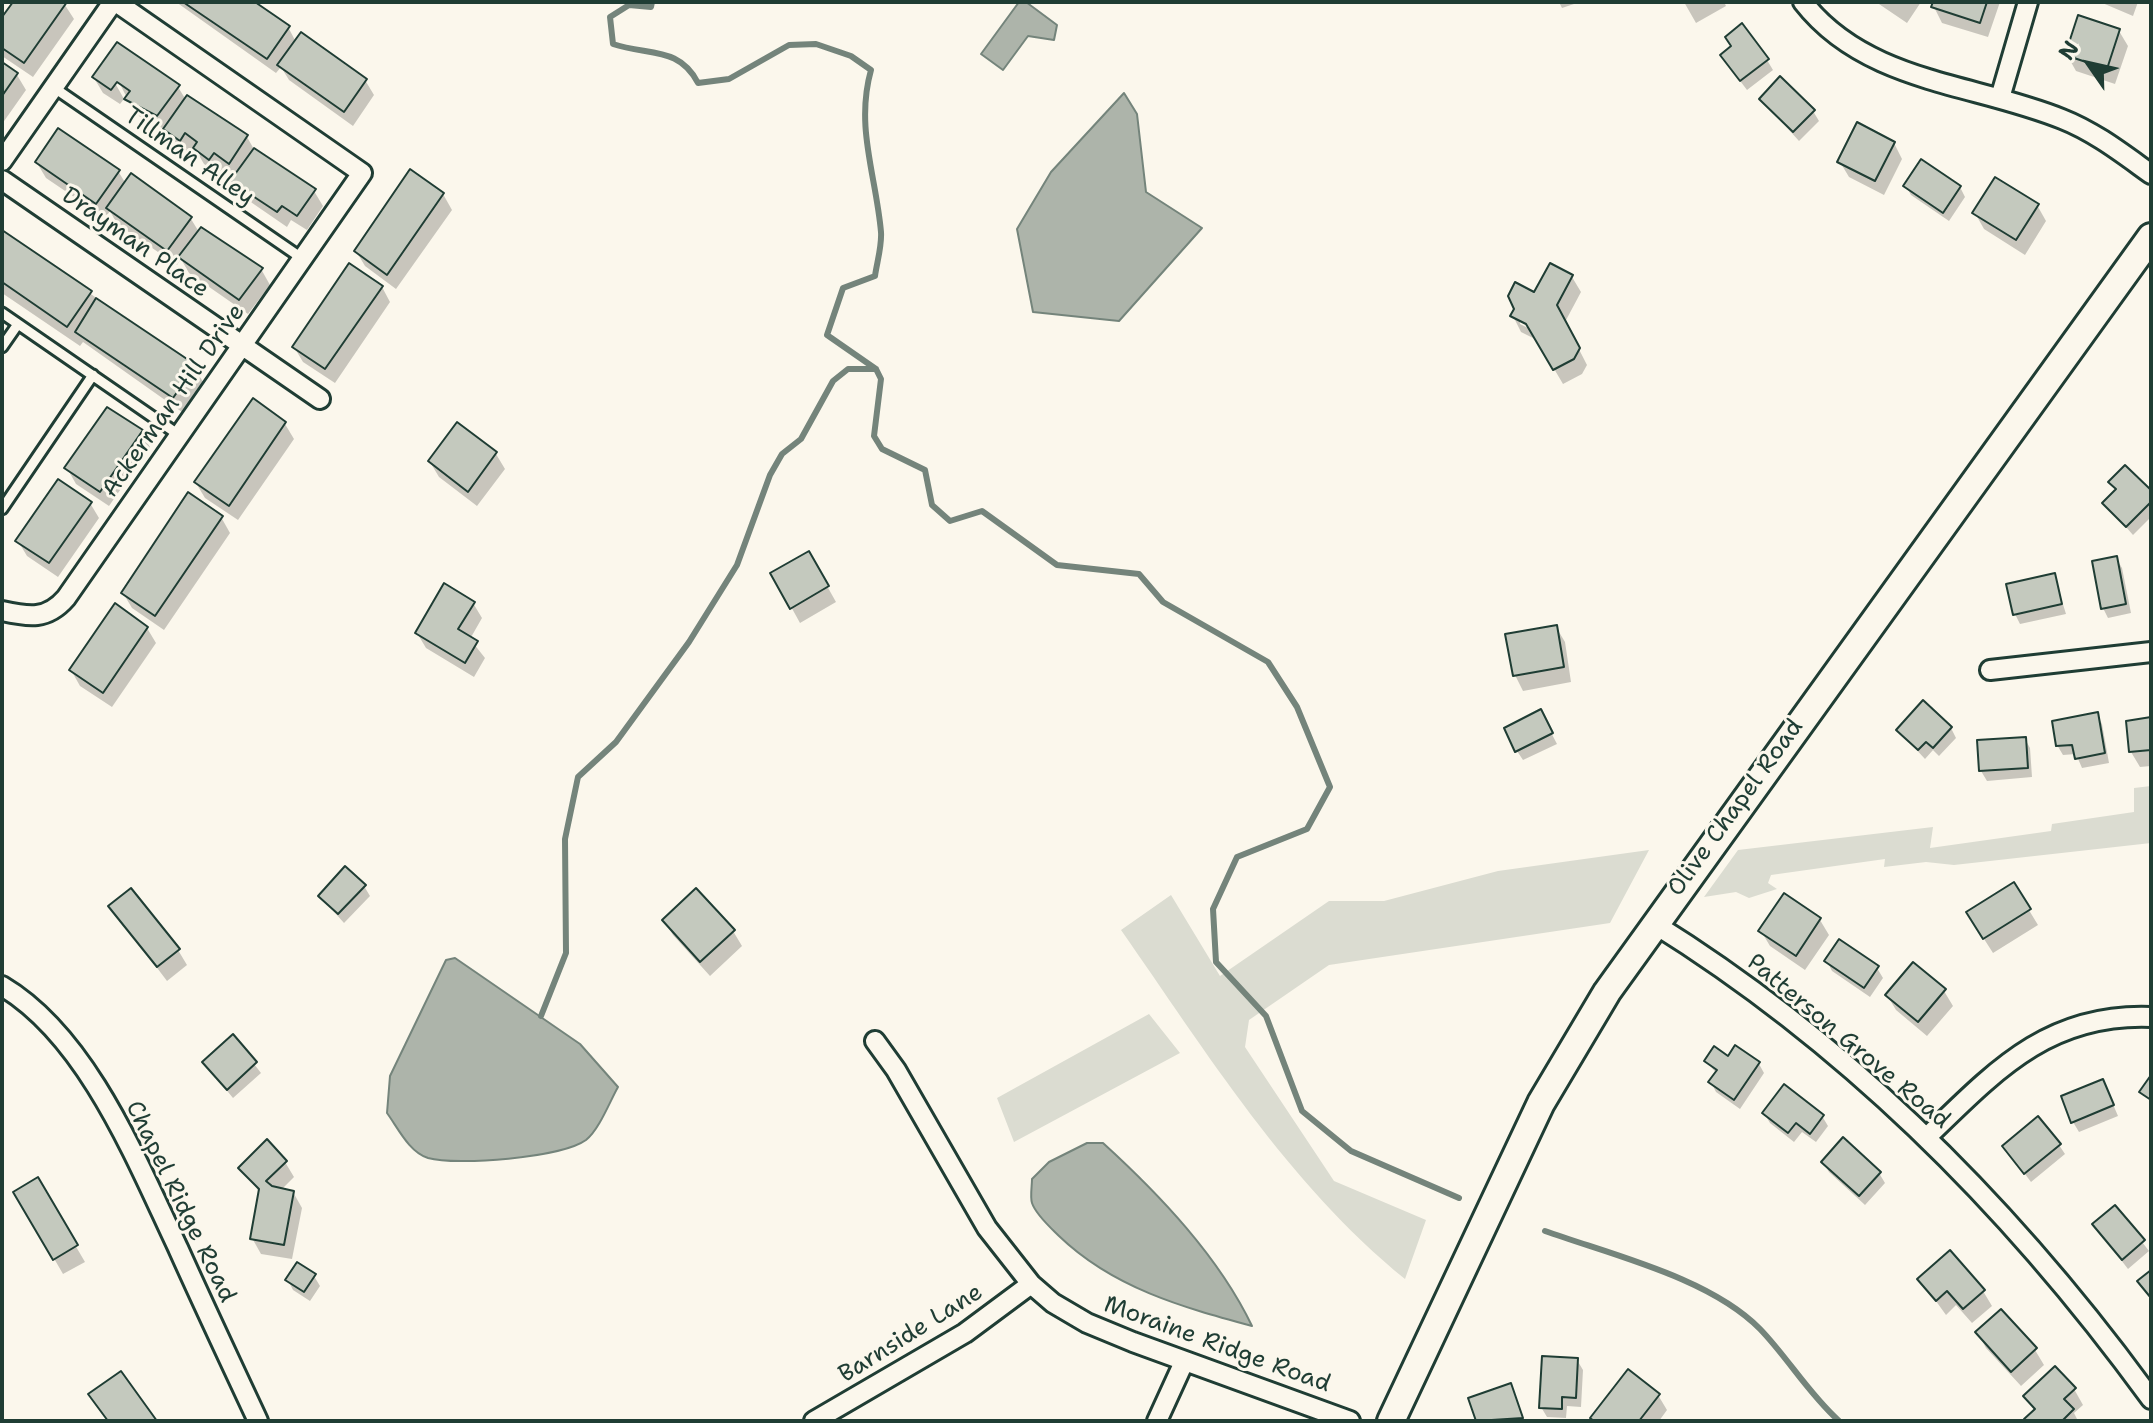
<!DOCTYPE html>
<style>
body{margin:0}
#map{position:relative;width:2153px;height:1423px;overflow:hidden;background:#fbf7ec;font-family:"Shantell Sans",sans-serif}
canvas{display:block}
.frame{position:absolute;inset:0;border:4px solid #1f3d34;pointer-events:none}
.north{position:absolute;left:2049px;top:24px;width:80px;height:80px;-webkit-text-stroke:6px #fbf7ec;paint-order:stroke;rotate:304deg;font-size:22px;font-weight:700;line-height:32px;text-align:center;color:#1f3d34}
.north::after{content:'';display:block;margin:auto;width:28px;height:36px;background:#1f3d34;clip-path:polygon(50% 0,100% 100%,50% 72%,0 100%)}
</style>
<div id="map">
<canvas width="2153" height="1423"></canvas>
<div class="frame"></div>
<div class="north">N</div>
</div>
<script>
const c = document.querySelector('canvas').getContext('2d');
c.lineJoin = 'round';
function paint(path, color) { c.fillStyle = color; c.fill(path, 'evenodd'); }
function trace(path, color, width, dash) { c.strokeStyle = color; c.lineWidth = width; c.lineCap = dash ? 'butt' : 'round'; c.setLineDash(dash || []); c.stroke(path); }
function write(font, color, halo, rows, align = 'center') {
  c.font = font + ' "Shantell Sans",sans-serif'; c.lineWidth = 6; c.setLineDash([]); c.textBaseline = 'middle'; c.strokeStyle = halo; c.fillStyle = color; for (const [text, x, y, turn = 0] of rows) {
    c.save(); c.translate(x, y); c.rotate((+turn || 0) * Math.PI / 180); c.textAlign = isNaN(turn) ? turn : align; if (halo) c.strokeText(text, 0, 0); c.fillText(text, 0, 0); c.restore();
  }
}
const green = new Path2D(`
 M2151,786V843L1954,865L1926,862L1884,867L1885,859L1771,875L1768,883L1777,889L1749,898L1736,892L1704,897L1738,850L1933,827L1930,848L2051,831L2052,824L2134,812V788Z
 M1649,850L1610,923L1329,965L1249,1020L1245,1047L1334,1181L1426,1220L1405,1279C1287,1183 1207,1053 1121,930L1171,895L1220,976L1329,901H1384L1498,871Z
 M1149,1014L1180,1053L1014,1142L997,1098Z`);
const water = new Path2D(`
 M1019,2H1026L1057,25L1054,40L1028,36L1003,70L981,54Z
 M1124,93L1137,114L1146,192L1202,228L1119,321L1033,312L1017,229L1051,172Z
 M455,958L580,1044L618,1087C610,1101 599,1130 586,1140C561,1158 457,1166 428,1158C409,1152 398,1128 387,1113L390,1076L446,960Z
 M1087,1143H1103C1160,1195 1219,1257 1252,1326C1182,1307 1113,1288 1059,1236C1051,1228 1036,1215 1032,1203C1030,1197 1032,1186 1032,1179L1049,1162Z`);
const shadow = new Path2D(`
 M15,2H63L74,19L33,77L2,56V20Z
 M176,2H252L288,27L296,42L365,80L374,95L353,126L289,80L281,67L276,73Z
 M1559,2H1580L1562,8Z
 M1684,2H1724L1726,6L1696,23Z
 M1876,2H1921L1907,23Z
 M1935,2H2000L1988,37L1942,23L1934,7Z
 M2100,2H2138L2133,16Z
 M2119,31L2128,46L2115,84L2076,71L2067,55Z
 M118,45L178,87L186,100L247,137L255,151L314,191L323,206L307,230L291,220L287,227L242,196L233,181L236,176L223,168L219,174L204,164L194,147L189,155L174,145L166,130L135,114L114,72L110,74L124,99L120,104L103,93L94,78Z
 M1733,47L1767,60L1773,70L1747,90L1728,65Z
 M2,65L17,75L26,90L2,124Z
 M1761,99L1813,111L1819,121L1799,141Z
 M1894,143L1902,159L1884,195L1849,177L1840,162Z
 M37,163L118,171L126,184L131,176L191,219L199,232L261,269L270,285L248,314L189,273L181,259L177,265L117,224L110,211L105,218L46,178Z
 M1906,186L1960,187L1965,197L1949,221L1911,195Z
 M443,194L452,210L396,289L365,266L356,251Z
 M2037,205L2046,221L2025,255L1984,229L1975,213Z
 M2,232L194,366L203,382L182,412L83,342L80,346L2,293Z
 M1572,277L1581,292L1565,322L1587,365L1582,374L1563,384L1537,340L1521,332L1513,316ZM1520,319L1535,327L1534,331L1520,324Z
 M382,287L390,302L335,383L303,362L294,347Z
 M253,401L285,424L294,439L238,520L205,498L196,483Z
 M458,424L496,454L505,469L477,506L439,477L430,462Z
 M141,432L150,447L109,506L76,484L67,468Z
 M2111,482L2151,493V517L2133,535L2105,503L2116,491Z
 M90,503L99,518L58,577L27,556L18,541Z
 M221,517L230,533L164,630L132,608L123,593Z
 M809,554L836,602L800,623L773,574Z
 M2116,558L2122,568L2131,613L2108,618L2103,608Z
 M2054,575L2066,614L2020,624L2015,614Z
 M473,603L482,618L470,639L485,658L474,677L426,648L417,633Z
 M1556,627L1565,642L1571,682L1523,691L1515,675Z
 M147,628L156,643L112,707L80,686L71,670Z
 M2097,714L2102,724L2109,763L2082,768L2076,754L2063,755L2057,745Z
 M2151,719V766L2140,767L2131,752Z
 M1545,721L1557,744L1523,760L1517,751Z
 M1951,728L1956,738L1939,756L1933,750L1925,759L1898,730Z
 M2025,739L2030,748L2032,777L1987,781L1981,771Z
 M2013,884L2038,925L1993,953L1977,928Z
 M364,886L370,896L344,923L320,896Z
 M111,907L178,950L187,965L167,981Z
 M664,920L733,931L742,946L710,976L673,935Z
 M1820,920L1829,935L1805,970L1770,946L1761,931Z
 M1827,961L1877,968L1883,978L1870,997L1832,971Z
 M1944,991L1953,1006L1927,1036L1896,1010L1887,995Z
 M233,1037L261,1073L233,1098L204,1063Z
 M1729,1058L1759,1064L1764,1073L1740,1109L1716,1092L1711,1082L1717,1074L1706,1061Z
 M2103,1081L2118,1116L2079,1132L2073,1122Z
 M1764,1113L1822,1116L1828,1126L1816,1142L1802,1132L1794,1142L1770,1123Z
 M2059,1145L2065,1154L2031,1182L2004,1146Z
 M285,1162L294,1177L281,1190L293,1192L302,1208L292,1259L261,1254L252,1238L261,1194L241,1168Z
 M1823,1162L1879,1173L1885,1183L1865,1205L1829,1172Z
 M37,1180L85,1262L63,1274L16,1193Z
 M2115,1207L2149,1251L2128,1269L2094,1225Z
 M314,1276L320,1286L310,1301L293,1290L288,1280Z
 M1920,1279L1983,1291L1992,1306L1972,1323L1956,1305L1946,1315Z
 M1978,1333L2035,1350L2044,1365L2021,1386L1986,1348Z
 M1577,1360L1583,1370L1581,1407L1567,1406L1566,1418L1547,1417L1541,1407Z
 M1510,1386L1525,1421H1478L1471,1399Z
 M2074,1389L2083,1405L2074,1413L2078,1421H2028L2035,1412L2026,1396Z
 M1658,1395L1667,1410L1659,1421H1594Z`);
const stream = new Path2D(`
 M652,2L651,7L629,5L610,17L613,44C648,56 679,46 698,83L729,79L789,45L816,44L851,56L871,70C855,127 876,175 881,232C882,246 877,262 875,276L843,288L827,335L876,369L881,379L874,436L882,449L925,470L932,505L950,521L982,511L1057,565L1139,574L1163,602L1268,662L1297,707L1330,787L1307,829L1237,857L1213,909L1216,962L1266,1016L1302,1111L1351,1151L1459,1198
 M541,1016L566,953L565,839L578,777L616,742L689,642L737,565L770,475L782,454L801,439L833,381L848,369H876
 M1545,1231C1612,1255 1710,1278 1760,1329C1788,1358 1808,1393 1839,1421`);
const building = new Path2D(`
 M13,2H67L24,63L2,48V17Z
 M183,2H255L290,26L267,59Z
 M1933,2H1987L1980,23L1931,7Z
 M2078,15L2120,29L2107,69L2065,55Z
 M1742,23L1769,59L1740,81L1720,55L1731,46L1725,37Z
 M301,32L367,79L344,112L277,65Z
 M117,42L180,85L157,116L124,99L130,91L117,82L111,90L92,77Z
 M2,62L18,73L2,96Z
 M1780,76L1815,110L1793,132L1759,99Z
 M187,95L248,135L229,164L214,153L209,160L193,148L197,142L185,133L180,141L163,129Z
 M1857,122L1895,142L1875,181L1837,162Z
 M58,128L120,170L96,204L35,162Z
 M254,148L316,189L297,216L282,206L277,212L230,181Z
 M1921,159L1961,186L1943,213L1903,186Z
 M410,169L444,193L387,275L354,251Z
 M131,173L192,217L167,251L106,208Z
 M1995,177L2039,204L2016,240L1972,213Z
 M201,227L263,268L239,300L178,257Z
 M2,230L92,291L67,327L2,282Z
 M349,263L383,286L325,369L292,347Z
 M1550,263L1573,275L1557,305L1580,348L1574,359L1553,370L1526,324L1510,316L1514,309L1508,296L1515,282L1534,292Z
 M96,298L196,365L173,398L75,332Z
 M253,398L286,422L229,506L194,482Z
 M107,407L143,430L100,492L64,468Z
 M457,422L497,452L468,492L428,461Z
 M2125,465L2151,490V502L2126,527L2102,503L2116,489L2108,482Z
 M58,479L92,502L49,563L15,541Z
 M188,492L223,516L155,616L121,593Z
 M809,551L829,586L790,609L770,573Z
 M2117,556L2126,604L2101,609L2092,561Z
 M2055,573L2062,604L2013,615L2006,584Z
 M444,583L475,602L458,629L478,641L465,663L415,633Z
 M115,603L148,627L103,693L69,670Z
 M1557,625L1564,667L1513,676L1505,634Z
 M1923,700L1952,727L1933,748L1926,742L1918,750L1896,730Z
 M1541,709L1553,733L1515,752L1504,728Z
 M2098,712L2105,753L2075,759L2072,745L2056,746L2052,721Z
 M2151,717V750L2129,752L2126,721Z
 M2026,737L2028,768L1979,771L1977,740Z
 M345,866L366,885L338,914L318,896Z
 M2014,882L2031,909L1983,939L1966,912Z
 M131,888L180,949L157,967L108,906Z
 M696,888L735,930L700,962L662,920Z
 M1784,893L1821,918L1796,956L1758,931Z
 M1839,939L1879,966L1864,988L1824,961Z
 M1913,962L1946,989L1918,1022L1885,995Z
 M233,1034L257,1062L227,1090L202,1062Z
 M1735,1045L1760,1062L1734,1100L1708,1082L1717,1070L1704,1061L1714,1046L1728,1056Z
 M2151,1075V1100L2139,1092Z
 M2103,1079L2114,1105L2071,1123L2061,1096Z
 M1784,1084L1824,1115L1810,1134L1796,1123L1788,1133L1762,1113Z
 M2038,1116L2061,1144L2024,1174L2002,1146Z
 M1843,1137L1881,1172L1859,1196L1821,1162Z
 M267,1139L287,1161L266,1181L272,1186L294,1191L284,1245L250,1239L259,1189L238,1168Z
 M38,1177L78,1245L53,1260L13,1192Z
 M2115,1205L2145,1240L2122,1260L2092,1224Z
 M1950,1250L1985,1290L1963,1309L1947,1291L1936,1301L1917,1279Z
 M297,1262L316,1274L304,1292L285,1280Z
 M2151,1270V1298L2137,1281Z
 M2001,1309L2037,1348L2011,1372L1975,1332Z
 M1542,1356L1578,1358L1576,1398L1562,1397V1409L1539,1408Z
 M2055,1366L2076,1388L2064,1399L2074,1409L2062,1421H2027L2024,1419L2035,1409L2023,1396Z
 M1628,1369L1660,1394L1639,1421H1594L1590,1418Z
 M121,1371L157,1421H108L88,1394Z
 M1511,1383L1523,1418L1476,1421L1468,1398Z`);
const lane = new Path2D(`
 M53,87L303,259
 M2,313L179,435
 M2,347L18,324
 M2,509L93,375`);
const street = new Path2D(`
 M1803,2C1866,83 1974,83 2062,119C2095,132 2123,154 2151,174
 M2000,98L2028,2
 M2,161L113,2
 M2,180L320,399
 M2,611C29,617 47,620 66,598L362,173L116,2
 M1990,670L2151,652
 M1653,923C1851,1046 2015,1212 2151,1399
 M2,986C88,1037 137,1162 178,1248C204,1306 231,1363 258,1421
 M875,1041L896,1070L987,1228L1031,1284L1053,1303L1087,1323L1133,1342L1350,1421
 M1928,1136C1996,1070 2049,1013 2151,1017
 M814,1421L965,1333L1031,1284
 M1157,1421L1184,1362`);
const secondary = new Path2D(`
 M1391,1421L1541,1103L1607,992L2151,237`);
const streetNames = [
 ["Tillman Alley",189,157,35],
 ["Drayman Place",135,243,35],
 ["Ackerman Hill Drive",174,401,-55],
 ["Olive Chapel Road",1736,808,-54],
 ["Patterson Grove Road",1848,1042,40],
 ["Chapel Ridge Road",180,1202,64],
 ["Barnside Lane",911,1334,-32],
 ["Moraine Ridge Road",1217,1345,20]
];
paint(green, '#dbdcd1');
paint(water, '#adb4aa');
trace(water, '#74847b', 2);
paint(shadow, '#0003');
trace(stream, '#74847b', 6);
paint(building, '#c4c9be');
trace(building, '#1f3d34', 2);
trace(lane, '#1f3d34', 15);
trace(street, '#1f3d34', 24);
trace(secondary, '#1f3d34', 32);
trace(lane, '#fbf7ec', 9);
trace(street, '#fbf7ec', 18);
trace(secondary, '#fbf7ec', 26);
write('24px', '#1f3d34', '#fbf7ec', streetNames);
</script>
